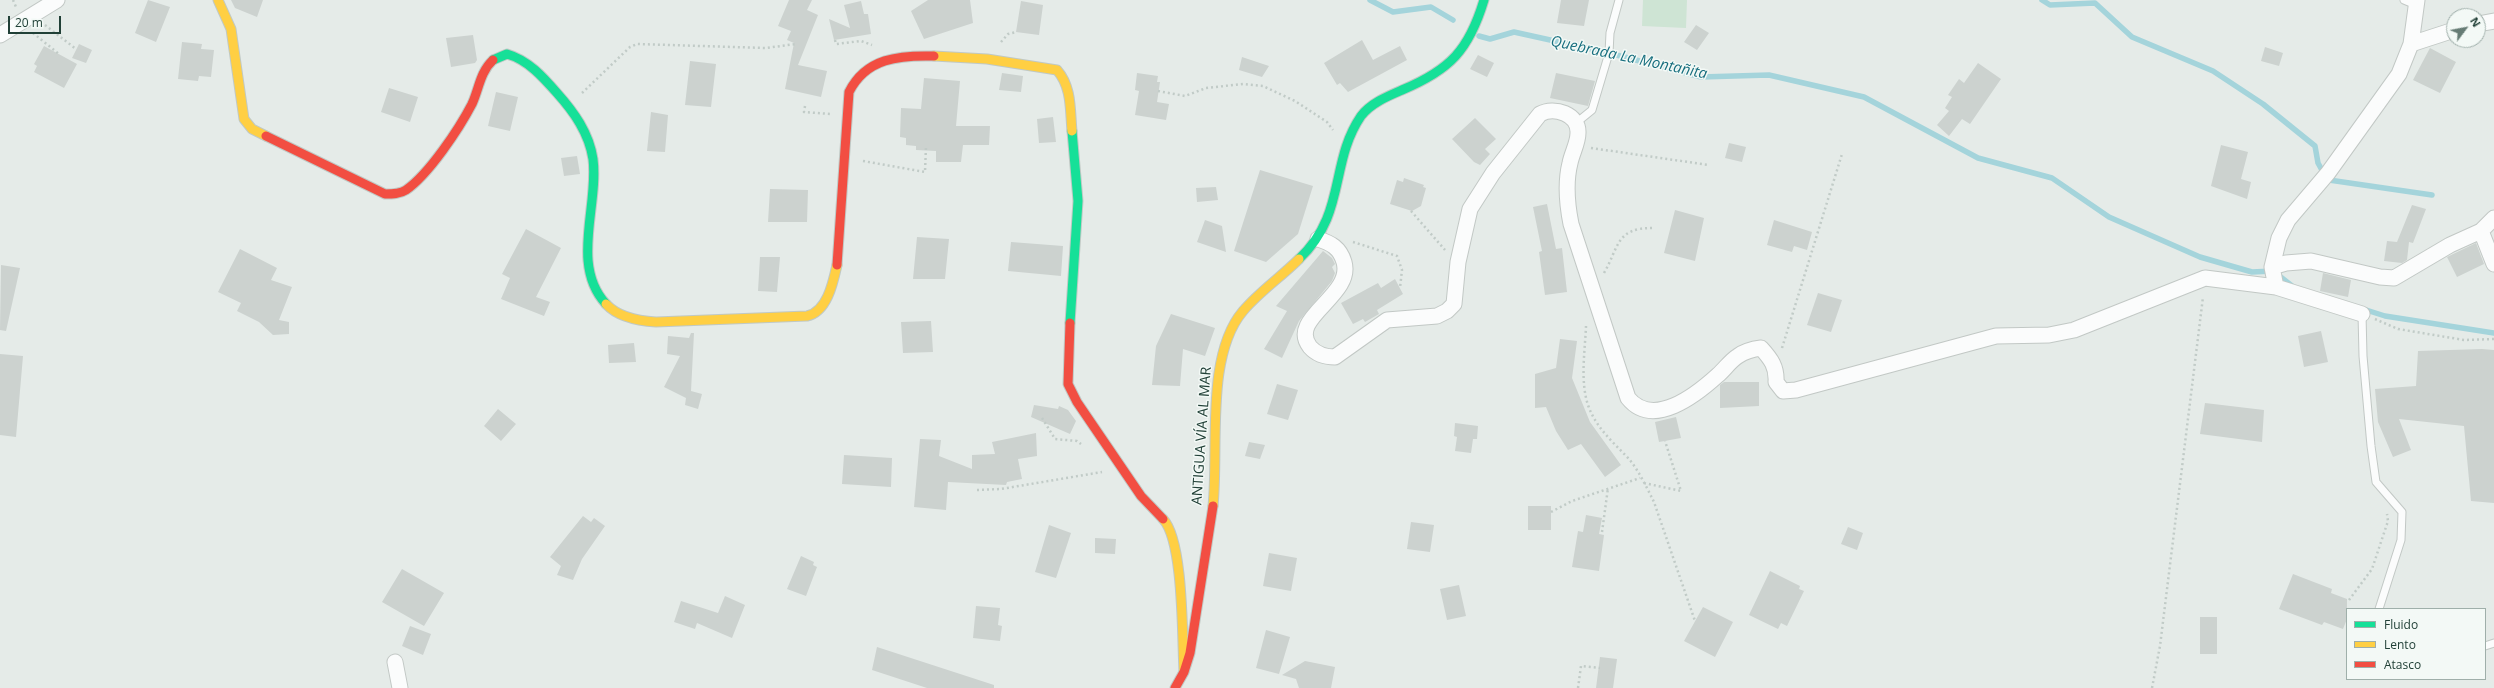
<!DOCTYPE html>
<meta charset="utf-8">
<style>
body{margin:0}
#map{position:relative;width:2494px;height:688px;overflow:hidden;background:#e5ebe8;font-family:"Open Sans",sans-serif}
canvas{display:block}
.legend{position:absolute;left:2346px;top:608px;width:140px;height:72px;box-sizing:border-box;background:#f3f9f6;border:1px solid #9fafaa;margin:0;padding:5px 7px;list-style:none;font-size:12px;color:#214037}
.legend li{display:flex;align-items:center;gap:8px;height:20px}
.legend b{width:20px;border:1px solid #9fafaa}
.north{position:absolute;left:2446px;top:8px;width:40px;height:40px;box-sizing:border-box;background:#f3f9f6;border:1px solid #9fafaa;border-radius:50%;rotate:58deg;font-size:11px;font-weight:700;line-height:16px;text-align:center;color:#214037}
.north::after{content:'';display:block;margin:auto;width:14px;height:18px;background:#667c75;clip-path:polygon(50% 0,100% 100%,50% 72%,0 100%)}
.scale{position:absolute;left:8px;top:16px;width:53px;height:18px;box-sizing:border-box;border:2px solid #214037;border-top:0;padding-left:5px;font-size:12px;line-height:14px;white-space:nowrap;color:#214037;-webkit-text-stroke:3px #f3f9f6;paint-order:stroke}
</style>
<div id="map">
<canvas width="2494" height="688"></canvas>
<ul class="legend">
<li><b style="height:5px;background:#16e098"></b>Fluido</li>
<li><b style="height:5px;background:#ffcf43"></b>Lento</li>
<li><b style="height:5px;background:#f24e42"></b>Atasco</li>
</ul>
<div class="north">N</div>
<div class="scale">20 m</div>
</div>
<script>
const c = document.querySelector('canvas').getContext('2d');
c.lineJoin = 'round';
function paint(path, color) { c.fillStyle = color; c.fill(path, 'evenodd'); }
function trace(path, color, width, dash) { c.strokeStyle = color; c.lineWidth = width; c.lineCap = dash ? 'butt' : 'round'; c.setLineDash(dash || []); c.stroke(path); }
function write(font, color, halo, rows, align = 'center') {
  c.font = font + ' "Open Sans",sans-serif'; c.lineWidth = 3; c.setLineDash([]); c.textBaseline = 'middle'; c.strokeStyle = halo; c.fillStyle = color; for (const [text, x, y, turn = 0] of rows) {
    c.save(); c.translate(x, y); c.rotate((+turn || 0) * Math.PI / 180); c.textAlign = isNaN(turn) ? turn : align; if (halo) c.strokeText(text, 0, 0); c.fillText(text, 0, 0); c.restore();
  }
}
const green = new Path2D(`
 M1643,0H1687L1686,28L1642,26Z`);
const stream = new Path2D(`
 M1370,0L1393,12L1431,7L1453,20
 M2042,0L2050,5L2095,3L2132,37L2213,71L2263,104L2315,146L2318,163L2323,172
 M1479,36L1490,39L1514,32L1609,53L1701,77L1769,75L1864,97L1978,158L2052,178L2109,217L2200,257L2252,272L2273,271L2292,286
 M2329,180L2432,195
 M2363,309L2385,316L2494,333`);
const building = new Path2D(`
 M148,0L170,7L156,42L135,33Z
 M231,0H263L257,17L235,8Z
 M789,0H812L807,10L818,15L798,65L827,71L821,97L785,89L794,43L787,40L791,31L778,26Z
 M928,0H970L973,23L924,39L911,11Z
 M1561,0H1589L1584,26L1557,23Z
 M861,1L864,14H868L871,34L834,40L829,19L850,28L844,5Z
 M1021,1L1043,5L1039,35L1016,32Z
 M1696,25L1709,33L1697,50L1684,42Z
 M473,35L477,60L475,63L451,67L446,38Z
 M1362,40L1373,60L1400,46L1407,60L1348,92L1340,83L1337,85L1324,63Z
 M182,42L202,44L201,49L214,50L211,77L199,76L198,81L178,79Z
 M79,44L92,50L86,63L72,58Z
 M44,46L77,64L64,88L34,72L37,66L34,64Z
 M2265,47L2283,53L2279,66L2261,61Z
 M2430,48L2456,62L2440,93L2413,80Z
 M1478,55L1494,63L1487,77L1470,69Z
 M1242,57L1269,66L1262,77L1239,70Z
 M690,61L716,64L711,107L685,105Z
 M1978,63L2001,79L1970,124L1962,119L1949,136L1937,125L1949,111L1945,108L1952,97L1948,95L1959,79L1964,83Z
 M1002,73L1023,76L1021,92L999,90Z
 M1137,73L1158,76L1157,82H1160L1157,102L1169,104L1166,120L1135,115L1139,91L1135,90Z
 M1556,73L1595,81L1588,106L1550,98Z
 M924,78L960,81L956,126H990L989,145H963L961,162H936V151L916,150V146L906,145V138L900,137L901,108L921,109Z
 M389,88L418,97L410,122L381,112Z
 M496,92L518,97L510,131L488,126Z
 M651,112L668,115L665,152L647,151Z
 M1053,117L1056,142L1039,143L1037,119Z
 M1475,118L1496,139L1485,149L1490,154L1480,165L1474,162L1452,139Z
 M1729,143L1746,147L1742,162L1725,158Z
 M2221,145L2248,152L2241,179L2251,182L2247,199L2211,186Z
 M577,156L580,174L564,176L561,158Z
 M1260,170L1313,186L1298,234L1266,262L1234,251Z
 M1404,178L1424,185L1423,187L1426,188L1421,206L1412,211L1390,204L1397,180L1403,182Z
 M1216,187L1218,200L1197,202L1196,188Z
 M770,189L808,190L807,222H768Z
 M1547,204L1556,249L1562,248L1567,292L1545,295L1539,252L1542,251L1533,207Z
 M2412,205L2426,209L2413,243L2409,242L2407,260L2402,263L2384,261L2387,241L2397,242Z
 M1675,210L1704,218L1695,261L1664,253Z
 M1205,220L1222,226L1226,252L1197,242Z
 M1774,220L1812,232L1807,250L1794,246L1792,252L1767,245Z
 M526,229L561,248L536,297L550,302L544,316L501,299L510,278L502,274Z
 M917,237L949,239L945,279H913Z
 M1011,242L1063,246L1061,276L1008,271Z
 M2476,243L2484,264L2457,277L2447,257Z
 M240,249L277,268L271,280L292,287L279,320L289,322V334L273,335L259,322L237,311L241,303L218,292Z
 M1323,251L1332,258L1335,264L1332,267L1335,273L1332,281L1299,321L1282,358L1264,349L1287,311L1276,306Z
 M760,257H780L777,292L758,291Z
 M1,265L20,268L6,331L0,330Z
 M2323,273L2351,280L2348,297L2320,291Z
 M1395,279L1403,294L1377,310L1379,314L1365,322L1363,319L1353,324L1341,303L1378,283L1381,288Z
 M1818,293L1842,300L1831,332L1807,325Z
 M1171,314L1215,328L1205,356L1183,349L1180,386L1152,385L1156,346Z
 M931,321L933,352L903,353L901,322Z
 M2321,331L2328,362L2304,367L2298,336Z
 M691,333H694L691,391L702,394L698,409L685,405L686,398L664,387L680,356L667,354L668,336L689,338Z
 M1560,339L1577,341L1572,378L1590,422L1621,465L1605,477L1581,444L1568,450L1556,431L1546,407L1535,408V374L1556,368Z
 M634,343L636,362L609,363L608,345Z
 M2482,349L2494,350V503L2471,501L2464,426L2399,419L2411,450L2393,457L2378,422L2375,389L2416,386L2418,351Z
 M0,354L23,356L16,437L0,435Z
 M1724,382H1759V406L1720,408V385Z
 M1277,384L1298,390L1288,420L1267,414Z
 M2205,403L2264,410L2262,442L2200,434Z
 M1034,405L1058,409L1059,406L1068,410L1076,421L1070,434L1031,417Z
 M498,409L516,424L501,441L484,426Z
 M1676,417L1681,438L1659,442L1655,422Z
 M1455,423L1478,426L1477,439H1473L1471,453L1455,451L1457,437L1454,436Z
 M1036,433L1037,456L1018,459L1022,479L1007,482L1006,485L948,482L946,510L914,507L920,439L941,440L939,456L972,469V455L995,454L992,442Z
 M1249,442L1265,445L1260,459L1245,456Z
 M844,455L892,458L891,487L842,484Z
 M1528,506H1551V530H1528Z
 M1586,515L1602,518L1599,534L1604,535L1599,571L1572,567L1578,531L1583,532Z
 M583,516L591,522L594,518L605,526L582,559L573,580L557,575L561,566L550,557Z
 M1411,522L1434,525L1430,552L1407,549Z
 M1049,525L1071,533L1056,578L1035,572Z
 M1848,527L1863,533L1857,550L1841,544Z
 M1095,538L1116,539L1115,554L1095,553Z
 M1269,553L1297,558L1291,591L1263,586Z
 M801,556L814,562L813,565L817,567L806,596L787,589Z
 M402,569L444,593L424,626L382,602Z
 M1770,571L1800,586L1799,589L1804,591L1787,626L1781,623L1778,629L1749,615Z
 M2293,574L2332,589L2331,593L2347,599V619L2343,629L2324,622L2322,625L2279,609Z
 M1459,585L1466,616L1447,620L1440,589Z
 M725,596L745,605L732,638L697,623L695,629L674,622L681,601L718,613Z
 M976,606L1000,608L998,625L1002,626L1000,641L973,638Z
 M1703,607L1733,622L1715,657L1684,641Z
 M2200,617H2217V654H2200Z
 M410,626L431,634L423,655L402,646Z
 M1266,630L1290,637L1279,674L1256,668Z
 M877,647L994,685V688H927L872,670Z
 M1600,657L1617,659L1613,688H1596Z
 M1305,661L1335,667L1331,688H1299L1296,679L1282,675Z`);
const path = new Path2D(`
 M13,0L16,7
 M45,25L76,49
 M33,33L59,54
 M835,40L836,44L861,41L872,45
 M1001,42L1008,34L1016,32
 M1158,91L1185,96L1206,88L1243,84L1263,86L1295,101L1327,122L1333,130
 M582,93L630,47L637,44L766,48L796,44
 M805,106L804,112L830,114
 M1591,148L1709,165
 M863,161L925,172L926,146
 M1411,211L1445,250
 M1353,242L1397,256L1402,270L1400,288
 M1604,273C1619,247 1616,228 1652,228
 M2375,319L2398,329L2464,340L2494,339
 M1586,326C1585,351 1580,381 1588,405C1596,428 1613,442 1629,459C1639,471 1647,488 1654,502L1695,621
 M1782,348L1842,154
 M1042,418L1055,439L1077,441L1081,444
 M1644,483L1681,491L1665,441
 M977,490L1001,489L1102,472
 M1551,512L1572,501L1640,478
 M1602,532L1608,488
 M2349,600L2372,569L2388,521L2387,514
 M1578,688L1581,666L1600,668
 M2152,688L2160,646L2203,297`);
const lane = new Path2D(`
 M2404,0L2416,5
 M1576,123L1592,110L1609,53L1610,33L1619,0
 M2362,314L2363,356L2371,446L2376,482L2402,512L2401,540L2379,609
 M2485,646L2494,643`);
const street = new Path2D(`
 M2478,24L2494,21
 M0,35L57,0
 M2411,44L2454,30
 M2481,231L2494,264
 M1318,239C1331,243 1340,248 1344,262C1354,296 1287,318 1310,347C1317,355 1325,357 1335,357L1387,320L1437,316L1447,311L1454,304L1458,262L1470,209L1493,173L1540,114C1554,106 1579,114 1578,133C1578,143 1572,153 1570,163C1565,183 1567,204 1571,224L1628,398C1653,429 1696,395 1718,375C1725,369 1730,361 1738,356C1745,351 1753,349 1761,348C1771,359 1777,367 1776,382L1783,391L1796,390L1996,336L2049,335L2074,330L2205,278L2276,287L2272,267L2286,263L2311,261L2380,277L2394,278L2450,245L2481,231L2494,218
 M2272,267L2279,238L2288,220L2328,173L2399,74L2411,44L2417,0
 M2276,287L2362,314
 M395,662L400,688`);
const fast = new Path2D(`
 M493,60L507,54C528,60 543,77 557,93C574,112 589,133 593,159C599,206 570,265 606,304
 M1299,259C1347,214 1329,163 1361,116C1371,103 1388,96 1402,90C1450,70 1469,50 1484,0
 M1070,323L1078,201L1072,131`);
const slow = new Path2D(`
 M218,0L231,29L244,119L252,129L266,136
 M934,56L987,59L1057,70C1072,87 1070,110 1072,131
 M606,304C618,317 639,321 656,322L807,316C827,312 833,283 837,265
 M1213,506C1219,448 1205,356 1243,311C1260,291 1281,277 1299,259
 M1163,519C1184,541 1182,639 1184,671`);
const jam = new Path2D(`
 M266,136L385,194C392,194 400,194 406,190C429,174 459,129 472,104C479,89 480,72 493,60
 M837,265L849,92C866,58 899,55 934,56
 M1070,323L1068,384L1077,402L1141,496L1163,519
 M1175,688L1184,672L1190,653L1213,506`);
const streetNames = [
 ["ANTIGUA VÍA AL MAR",1202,436,-86]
];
const waterNames = [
 ["Quebrada La Montañita",1629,58,12]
];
paint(green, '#cee4d4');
trace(stream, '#a4d4db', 5.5);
paint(building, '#ccd2cf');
trace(lane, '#c2c8c5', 9);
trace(street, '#c2c8c5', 17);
trace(fast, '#c0c9c5', 11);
trace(slow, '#c0c9c5', 11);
trace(jam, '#c0c9c5', 11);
trace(path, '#c1cbc7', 2.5, [2, 3]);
trace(lane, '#fbfcfc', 7);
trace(street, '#fbfcfc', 15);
trace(fast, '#16e098', 9);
trace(slow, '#ffcf43', 9);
trace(jam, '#f24e42', 9);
write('14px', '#214037', '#f3f9f6', streetNames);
write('italic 15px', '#186f7f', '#f3f9f6', waterNames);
</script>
